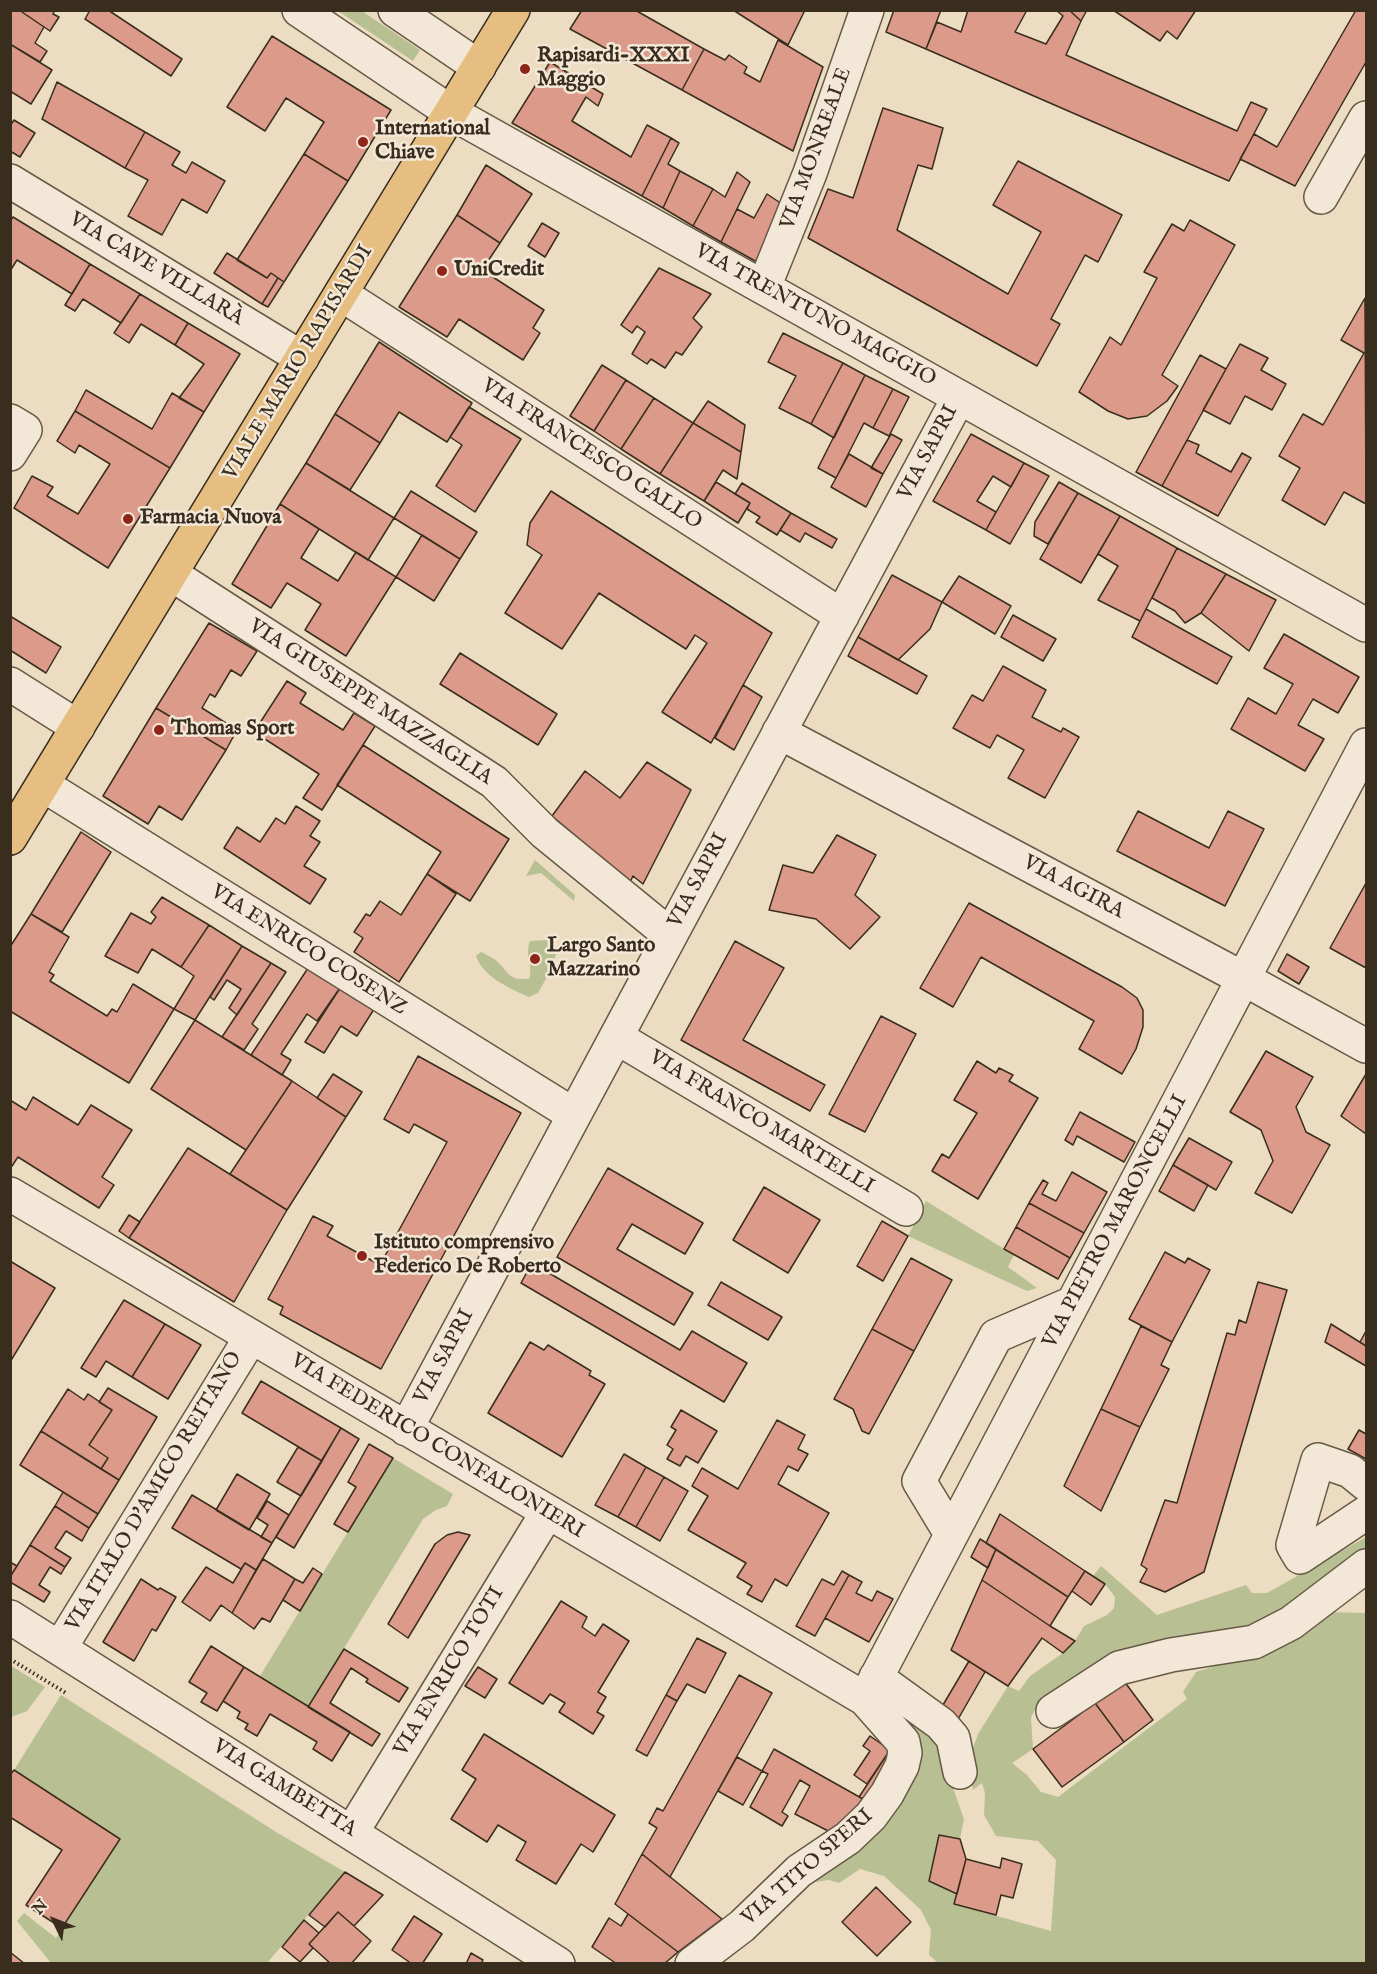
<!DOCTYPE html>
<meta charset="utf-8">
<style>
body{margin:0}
#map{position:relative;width:1377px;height:1974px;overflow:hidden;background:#ecdcc2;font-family:"IM FELL English",serif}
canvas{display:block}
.frame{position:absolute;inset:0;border:12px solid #392d1d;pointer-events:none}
.north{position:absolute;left:24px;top:1890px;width:60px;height:60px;-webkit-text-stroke:4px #f3e8d7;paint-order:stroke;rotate:313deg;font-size:16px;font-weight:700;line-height:24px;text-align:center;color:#392d1d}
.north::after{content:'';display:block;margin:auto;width:21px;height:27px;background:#392d1d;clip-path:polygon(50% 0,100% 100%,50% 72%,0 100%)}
</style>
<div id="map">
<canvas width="1377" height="1974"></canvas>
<div class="frame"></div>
<div class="north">N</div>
</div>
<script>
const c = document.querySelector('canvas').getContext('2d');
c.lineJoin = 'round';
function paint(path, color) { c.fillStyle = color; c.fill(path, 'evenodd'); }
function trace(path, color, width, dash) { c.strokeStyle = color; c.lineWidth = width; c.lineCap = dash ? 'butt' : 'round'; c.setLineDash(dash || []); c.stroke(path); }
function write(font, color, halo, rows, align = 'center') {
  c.font = font + ' "IM FELL English",serif'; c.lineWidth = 5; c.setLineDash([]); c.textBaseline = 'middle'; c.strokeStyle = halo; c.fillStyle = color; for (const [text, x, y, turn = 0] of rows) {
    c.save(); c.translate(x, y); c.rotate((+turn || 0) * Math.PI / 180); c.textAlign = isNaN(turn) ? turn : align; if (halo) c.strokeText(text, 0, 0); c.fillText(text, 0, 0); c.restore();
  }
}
const green = new Path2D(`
 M338,11H362L420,50L413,61Z
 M535,860L575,895L574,901L541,873L526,876Z
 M549,940L555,946L556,954L552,968L538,993L529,997C509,988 483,977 476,956L481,952C487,955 494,958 499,963C510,975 510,980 529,979C534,966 524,956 530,941Z
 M926,1201L1014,1255L1008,1267L1037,1288L1027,1291L908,1236Z
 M393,1458L453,1494L447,1506L436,1510L423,1519L308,1707L260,1676Z
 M1366,1537V1551L1307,1596L1250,1625L1210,1638L1045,1704L1039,1701L1031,1718L1033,1749L1012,1763L1027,1775L1041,1792L1058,1797L1187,1699L1183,1692L1196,1672L1257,1653L1326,1612L1366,1613V1963H938L929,1955L931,1930L921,1910L884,1876L860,1869L839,1883L829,1880L808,1883L898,1799L891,1701L938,1735L948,1774L964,1819L960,1839L939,1835L930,1881L957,1894L954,1904L1051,1931L1056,1860L1038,1841L996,1836L984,1815L985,1793L982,1783L973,1790L968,1762L978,1734L1008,1686L1019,1691L1030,1676L1063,1653L1075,1641L1084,1626L1107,1615L1114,1608L1115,1597L1105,1584L1093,1576L1101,1566L1157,1615L1246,1585L1252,1593H1267Z
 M10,1665L45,1687L27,1711L11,1717Z
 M61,1695L276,1832L345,1872L267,1963H51L17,1921L24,1913L56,1938L120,1839L14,1770Z`);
const building = new Path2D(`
 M10,10H19L44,27L35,43L47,51L40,62L10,44Z
 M19,10H55L53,14L59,17L50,31Z
 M90,10H108L182,59L171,76L85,19Z
 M582,10H635L704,49L682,90L570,29Z
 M733,10H805L788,45Z
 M894,10H941L926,49L886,32Z
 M968,10H1027L1015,32L1046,44L1063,16L1056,10H1069L1081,21L1066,55L1237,131L1251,102L1267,109L1229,181L926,49L937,22L961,32Z
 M1069,10H1087L1081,21Z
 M1113,10H1196L1177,39L1167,31L1160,41Z
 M1356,10H1366V62L1295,186L1240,159L1254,134L1277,147Z
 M272,36L391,110L348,181L304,154L324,122L286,98L265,131L227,107Z
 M778,40L823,67L793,151L682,90L704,49L725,60L729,55L747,67L744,73L760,82Z
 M10,44L52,70L31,104L10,91Z
 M550,62L603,94L598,106L586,97L572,121L631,157L647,125L671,138L642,196L512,123Z
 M57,82L145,132L125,168L42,119Z
 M883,108L943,128L932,169L918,165L897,230L1008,294L1041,232L993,205L1018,161L1122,215L1098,262L1085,255L1051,319L1060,324L1037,366L808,238L828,189L853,198Z
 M14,120L35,133L20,157L10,151V126Z
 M145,132L180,152L172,165L186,173L192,162L225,181L207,213L182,199L162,235L128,216L148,180L125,168Z
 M671,138L679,143L668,164L680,171L663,208L642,196Z
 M304,154L348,181L284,282L271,273L267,278L237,260Z
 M486,165L532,194L500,243L457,215Z
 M680,171L713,189L693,226L663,208Z
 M737,172L750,182L721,242L693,226L713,189L725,197Z
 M767,194L782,204L757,262L721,242L737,209L754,218Z
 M457,215L500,243L482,270L544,310L533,328L540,333L523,360L459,319L447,337L399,307Z
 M13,217L90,264L72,294L17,260L10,271V221Z
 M1190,220L1235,245L1162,375L1178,386L1167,401L1147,416L1128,419L1108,411L1079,392L1110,337L1121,345L1157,278L1144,272L1172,224L1184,231Z
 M542,223L559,233L545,257L528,246Z
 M227,253L267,278L271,273L278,278L262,304L214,273Z
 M90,264L140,294L121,323L83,299L75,311L65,305Z
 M659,268L711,294L693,318L702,327L682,355L676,352L665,368L651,359L647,364L632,354L645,332L637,326L632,333L621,325Z
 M278,278L284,282L268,307L262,304Z
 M140,294L188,323L175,345L141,324L129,343L114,333Z
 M1365,298L1366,504L1344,492L1325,525L1282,500L1300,468L1279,456L1303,414L1323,425L1364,353L1341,340Z
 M188,323L240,354L204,412L179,398L204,364L175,345Z
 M783,333L843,363L811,424L779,408L796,376L768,362Z
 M379,342L472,403L447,442L399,412L380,443L335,414Z
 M1240,344L1268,358L1261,370L1286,384L1272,410L1245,396L1230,424L1203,410Z
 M1200,355L1226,369L1162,486L1136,472Z
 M843,363L865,375L834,438L811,424Z
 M602,365L626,380L594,431L570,416Z
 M865,375L893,389L873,428L864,423L836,478L818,468Z
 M626,380L654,398L621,449L594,431Z
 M893,389L909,397L889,436L873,428Z
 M86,390L152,429L172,393L204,412L170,468L75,411Z
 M654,398L693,423L660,474L621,449Z
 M708,401L745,425L741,452L693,423Z
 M469,407L521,439L475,512L436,486L462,445L450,437Z
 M75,411L170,468L108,568L14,508L32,476L53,487L47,496L78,514L110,464L79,445L75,453L57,441Z
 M335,414L380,443L350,490L306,463Z
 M693,423L741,452L737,479L723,470L704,501L660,474Z
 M891,434L902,440L883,474L871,468Z
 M971,434L1024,463L1011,487L993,476L977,501L996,512L986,530L933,501Z
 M1187,440L1199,445L1196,453L1231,472L1242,453L1251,458L1218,516L1162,486Z
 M849,454L883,474L866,507L831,487Z
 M306,463L394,518L368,560L280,504Z
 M1024,463L1049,476L1010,544L986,530Z
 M716,482L750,503L738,523L704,501Z
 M1059,482L1078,493L1048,544L1034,536L1035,522Z
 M742,483L791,513L777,535L756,522L760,517L747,509L750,503L735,494Z
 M411,491L477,532L460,559L394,518Z
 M551,491L772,633L711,743L662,712L707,643L695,635L686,649L599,593L562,649L505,613L542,555L527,545L530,523Z
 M1078,493L1120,516L1081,583L1040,559Z
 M280,504L319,529L301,558L338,581L356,552L396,577L346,656L305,630L321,604L310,597L287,583L271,608L232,584Z
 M791,513L837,539L832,548L805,533L800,542L780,530Z
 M1120,516L1177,548L1140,621L1098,600L1118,566L1098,554Z
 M422,535L460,559L434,601L396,577Z
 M1177,548L1226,574L1201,613L1185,623L1175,611L1152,598Z
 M1226,574L1276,600L1249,651L1201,613Z
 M892,575L942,602L930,629L898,660L858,637Z
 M959,576L1011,606L995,634L942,602Z
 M1146,609L1232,657L1217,684L1132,637Z
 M1013,615L1056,639L1043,661L1001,637Z
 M10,616L61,647L46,673L10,650Z
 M209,623L257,651L241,676L231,670L215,697L210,694L202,708L237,730L226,750L156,708Z
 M1284,634L1359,677L1338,713L1313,699L1298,725L1324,739L1305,771L1231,729L1248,698L1276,714L1293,684L1264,668Z
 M858,637L927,676L917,694L848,656Z
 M460,653L557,714L538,745L440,684Z
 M1003,666L1046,690L1032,717L1061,732L1063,728L1079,737L1045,798L1008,778L1024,750L997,735L990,748L953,728L972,695L983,701Z
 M287,681L306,693L300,703L343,730L354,713L375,726L322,810L303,798L319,774L254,732Z
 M743,685L762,697L734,750L715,738Z
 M156,708L226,750L182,820L159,806L148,824L103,796Z
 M363,745L509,839L470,901L427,874L441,852L337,785Z
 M647,762L691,790L643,884L633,876L630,882L552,816L585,771L620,798Z
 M296,806L320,821L310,836L320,842L304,866L326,879L310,904L224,848L237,827L260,842L276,818L285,824Z
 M1138,811L1209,848L1228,811L1264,829L1225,906L1117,851Z
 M81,832L111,852L62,932L31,914Z
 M837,835L876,855L855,895L880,917L850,949L816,919L769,910L783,865L813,873Z
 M427,874L456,894L399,982L354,952L363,938L354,932L366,914L370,916L380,901L401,915Z
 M1366,883V968L1330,948Z
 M162,897L209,925L181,967L152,949L138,973L105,956L131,913L151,924L156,917L151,912Z
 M969,903L1122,987L1137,998L1143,1010V1027L1136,1049L1122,1074L1079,1049L1094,1021L981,957L953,1007L920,988Z
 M31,914L69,937L49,972L54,975L50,981L107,1016L112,1009L117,1012L133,984L174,1009L129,1083L10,1011V947Z
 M209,925L242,946L195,1020L174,1009L194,976L181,967Z
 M735,941L784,968L743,1040L825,1085L810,1111L681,1040Z
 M242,946L271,963L237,1015L229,1008L241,989L227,980L214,1000L210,997Z
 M1287,954L1309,967L1299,984L1278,971Z
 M271,963L286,972L252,1024L258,1029L244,1050L222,1037Z
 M310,965L342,985L317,1021L307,1014L281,1054L291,1060L282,1075L251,1055Z
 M342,985L376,1006L357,1036L341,1026L324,1053L305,1042Z
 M881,1016L916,1034L865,1132L829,1114Z
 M195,1020L292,1081L246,1150L151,1089Z
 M1266,1051L1313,1077L1296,1107L1306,1132L1330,1145L1292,1213L1255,1193L1273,1161L1261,1130L1230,1112Z
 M418,1056L521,1113L381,1369L280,1314L283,1307L268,1299L313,1216L333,1226L327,1236L380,1265L447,1142L414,1124L409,1133L384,1119Z
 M977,1061L996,1073L999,1068L1013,1075L1009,1081L1038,1098L978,1199L932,1171L942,1154L949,1158L977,1113L954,1100Z
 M333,1074L362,1092L346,1117L317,1098Z
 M1366,1074V1134L1341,1116Z
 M292,1081L346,1117L287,1210L230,1174Z
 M33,1097L78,1125L91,1105L132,1130L102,1177L114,1185L99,1208L18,1157L12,1166L10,1165V1100L26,1110Z
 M1080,1112L1135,1142L1124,1162L1077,1136L1073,1145L1065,1140Z
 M1189,1138L1232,1162L1216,1190L1173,1165Z
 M188,1148L287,1210L234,1302L129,1238Z
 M1173,1165L1208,1185L1194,1211L1159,1191Z
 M608,1168L703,1223L685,1254L632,1224L617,1249L693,1293L674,1325L557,1257Z
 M1072,1172L1107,1192L1084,1233L1029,1203L1043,1180L1048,1183L1042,1194L1056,1201Z
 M764,1187L820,1220L788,1273L733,1240Z
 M1029,1203L1084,1233L1070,1258L1016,1227Z
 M129,1215L140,1222L129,1238L119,1231Z
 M882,1221L908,1236L883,1281L857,1266Z
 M1016,1227L1070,1258L1058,1279L1004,1249Z
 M1165,1252L1185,1263L1188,1258L1210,1270L1172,1342L1129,1319Z
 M911,1258L952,1280L914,1351L872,1329Z
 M10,1261L55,1288L10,1362Z
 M532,1263L680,1350L692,1331L747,1363L724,1402L521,1283Z
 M721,1282L782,1317L768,1340L708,1305Z
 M1258,1282L1287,1290L1204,1572L1165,1592L1140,1582L1147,1569L1141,1565L1165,1500L1177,1503L1227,1333L1235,1335L1239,1320L1246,1323Z
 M124,1300L165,1324L132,1377L106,1361L96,1377L81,1368Z
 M165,1324L201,1345L168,1399L132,1377Z
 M1331,1324L1366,1346V1366L1325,1342Z
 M1141,1326L1172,1342L1161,1365L1169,1369L1140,1427L1101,1409Z
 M872,1329L914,1351L869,1434L862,1431L853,1409L834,1399Z
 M1366,1331V1346L1360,1342Z
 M530,1342L544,1350L548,1345L591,1371L589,1375L605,1384L562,1457L488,1413Z
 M261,1381L341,1428L322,1461L242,1413Z
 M108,1388L157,1417L119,1480L101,1469L108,1458L89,1445L112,1410L99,1402Z
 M68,1389L84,1400L88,1394L112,1410L89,1445L108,1458L101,1469L41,1431Z
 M1101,1409L1140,1427L1101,1511L1064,1486Z
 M681,1410L717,1431L698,1463L686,1456L680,1466L667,1459L673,1449L667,1445L676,1430L671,1427Z
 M777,1420L805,1435L798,1449L808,1454L798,1471L788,1466L778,1484L829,1513L787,1586L775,1579L762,1602L747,1594L752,1586L737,1577L746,1563L688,1530L708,1496L692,1486L702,1468L738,1489Z
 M341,1428L359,1439L294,1548L276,1537Z
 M1359,1430L1366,1434V1459L1348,1449Z
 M41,1431L119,1480L98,1514L20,1465Z
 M369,1444L393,1458L348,1532L334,1524L356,1487L348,1482Z
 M298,1447L322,1461L301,1496L277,1482Z
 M624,1454L646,1467L618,1517L595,1505Z
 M646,1467L664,1477L636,1527L618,1517Z
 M237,1474L270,1494L249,1530L216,1510Z
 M664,1477L688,1491L660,1541L636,1527Z
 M63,1492L98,1514L89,1528L55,1506Z
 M192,1495L272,1543L256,1570L245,1563L241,1569L172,1528Z
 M267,1501L289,1515L272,1543L261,1537L268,1525L257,1518Z
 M55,1506L89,1528L82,1541L66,1531L55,1548L71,1558L65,1567L30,1545Z
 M1000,1514L1085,1571L1068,1597L986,1543Z
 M458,1532L470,1535L408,1638L388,1624L435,1544L447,1535Z
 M980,1539L996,1549L988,1568L971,1557Z
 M30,1545L65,1567L61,1574L50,1567L39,1585L50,1592L44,1602L10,1582V1577Z
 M996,1549L1068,1597L1050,1626L982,1580Z
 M263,1559L295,1579L270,1622L262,1618L254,1629L232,1613Z
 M10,1562L17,1566L10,1577Z
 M245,1563L256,1570L232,1613L221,1605L210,1621L182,1602L206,1567L233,1583Z
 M313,1568L322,1574L300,1611L283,1600L295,1579L303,1583Z
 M842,1571L849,1575L815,1636L796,1626L822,1579L834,1585Z
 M1085,1571L1105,1584L1091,1605L1072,1591Z
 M849,1575L862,1582L856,1593L872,1601L877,1591L893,1599L869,1642L825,1618Z
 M141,1579L158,1590L160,1588L176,1597L156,1631L152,1629L134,1661L103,1642Z
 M982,1580L1050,1626L1075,1641L1063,1653L1042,1638L1008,1686L951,1650Z
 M561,1601L587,1617L582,1627L595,1636L603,1624L629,1641L598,1692L606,1697L597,1712L604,1716L593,1734L559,1712L565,1703L550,1694L543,1704L509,1683Z
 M697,1638L726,1653L705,1693L687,1684L677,1701L666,1695Z
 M211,1646L244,1667L217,1711L201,1702L207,1693L189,1682Z
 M344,1649L408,1688L399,1702L366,1682L368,1679L351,1668L330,1703L380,1734L372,1746L308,1707Z
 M969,1661L985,1672L957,1721L940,1710Z
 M244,1667L350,1732L332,1761L313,1749L317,1742L270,1714L257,1736L245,1729L248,1724L237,1718L240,1712L223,1701Z
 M478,1667L497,1679L485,1698L465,1686Z
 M739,1675L772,1693L670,1877L642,1854L657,1828L649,1823L657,1808L663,1811Z
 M1124,1681L1153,1720L1124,1742L1095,1703Z
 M666,1695L677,1701L647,1756L636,1750Z
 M1095,1703L1124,1742L1062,1787L1033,1749Z
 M484,1734L615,1815L593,1852L581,1844L556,1884L516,1860L526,1842L498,1825L487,1842L451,1819L476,1779L462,1770Z
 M870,1736L890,1750L867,1784L854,1775L870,1751L863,1746Z
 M774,1749L863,1799L836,1835L795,1814L810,1786L800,1780L782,1812L788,1816L782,1826L750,1807L768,1774L762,1771Z
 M890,1750L896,1753L863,1799L859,1797Z
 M737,1757L762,1771L743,1805L718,1791Z
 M14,1770L120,1839L62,1928L26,1905L62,1850L10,1817V1775Z
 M939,1835L960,1839L966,1859L957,1894L929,1881Z
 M642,1854L722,1919L678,1952L615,1904Z
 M1002,1858L1022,1864L1013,1898L1001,1895L996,1915L954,1904L966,1859L1000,1868Z
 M345,1872L383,1895L354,1926L338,1912L325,1927L309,1915Z
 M876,1887L911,1922L877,1956L842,1922Z
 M338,1912L371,1941L351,1964H331L309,1944Z
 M628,1914L678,1952L664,1964H617L592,1947L609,1918L621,1926Z
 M414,1916L442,1934L422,1964H412L392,1950Z
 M304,1920L319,1933L309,1944L313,1948L300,1962L282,1947Z
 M10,1952L25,1964H10Z
 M471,1953L483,1960L481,1964H466Z`);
const path = new Path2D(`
 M10,1659L66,1693`);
const minor = new Path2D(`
 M299,10L452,113L1366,625
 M395,10L479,67
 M10,181L302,358
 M1321,197L1366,118
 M764,287L810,173L867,10
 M341,294L842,616
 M10,421L25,430L10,454
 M171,574L494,782L545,833L670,935
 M10,684L78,727
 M779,732L1244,979L1366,1046
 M43,785L574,1115
 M616,1037L906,1209
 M10,1194L865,1699L903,1742L905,1753L902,1766L887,1794L871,1816L848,1838L799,1871L742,1926L692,1964
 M406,1429L959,397
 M1366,1484L1350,1471L1318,1460L1293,1545L1300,1557L1366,1513
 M951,1534L919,1481L996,1336L1073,1303
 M10,1617L558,1964
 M60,1648L251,1337
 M876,1677L941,1724L953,1738L960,1772
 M865,1699L1366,745
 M1053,1711L1119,1668L1171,1655L1254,1642L1291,1623L1366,1566
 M352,1832L547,1513`);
const major = new Path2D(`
 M10,838L513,10`);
const markers = [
 [525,69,6,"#8f2418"],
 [363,142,6,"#8f2418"],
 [442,271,6,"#8f2418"],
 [128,519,6,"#8f2418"],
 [159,730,6,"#8f2418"],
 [535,959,6,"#8f2418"],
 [362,1256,6,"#8f2418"]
];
const poiNames = [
 ["Rapisardi-XXXI",537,57],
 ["Maggio",537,81],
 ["International",375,130],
 ["Chiave",375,154],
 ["UniCredit",454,271],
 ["Farmacia Nuova",140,519],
 ["Thomas Sport",171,730],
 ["Largo Santo",547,947],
 ["Mazzarino",547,971],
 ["Istituto comprensivo",374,1244],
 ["Federico De Roberto",374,1268]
];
const streetNames = [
 ["VIA MONREALE",817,149,-70],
 ["VIA CAVE VILLARÀ",156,270,31],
 ["VIA TRENTUNO MAGGIO",815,316,29],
 ["VIALE MARIO RAPISARDI",299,363,-59],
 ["VIA SAPRI",929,453,-62],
 ["VIA FRANCESCO GALLO",591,455,33],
 ["VIA GIUSEPPE MAZZAGLIA",370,703,33],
 ["VIA SAPRI",699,881,-62],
 ["VIA AGIRA",1073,888,28],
 ["VIA ENRICO COSENZ",308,951,32],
 ["VIA FRANCO MARTELLI",761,1123,31],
 ["VIA PIETRO MARONCELLI",1116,1222,-62],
 ["VIA SAPRI",445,1357,-62],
 ["VIA FEDERICO CONFALONIERI",437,1447,31],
 ["VIA ITALO D'AMICO REITANO",155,1492,-59],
 ["VIA ENRICO TOTI",450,1672,-59],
 ["VIA GAMBETTA",284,1789,32],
 ["VIA TITO SPERI",808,1868,-41]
];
paint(green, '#b8c093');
paint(building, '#db9a8a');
trace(building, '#392d1d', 1.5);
trace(minor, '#665946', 36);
trace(major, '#392d1d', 36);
trace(path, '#392d1d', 4, [1.5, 3]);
trace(minor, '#f3e8d7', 33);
trace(major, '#e6be81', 33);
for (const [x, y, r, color] of markers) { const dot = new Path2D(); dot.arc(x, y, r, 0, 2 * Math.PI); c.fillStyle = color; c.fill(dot); trace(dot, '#f3e8d7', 2); }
write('bold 21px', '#392d1d', '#f3e8d7', poiNames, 'left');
write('21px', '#392d1d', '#f3e8d7', streetNames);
</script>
